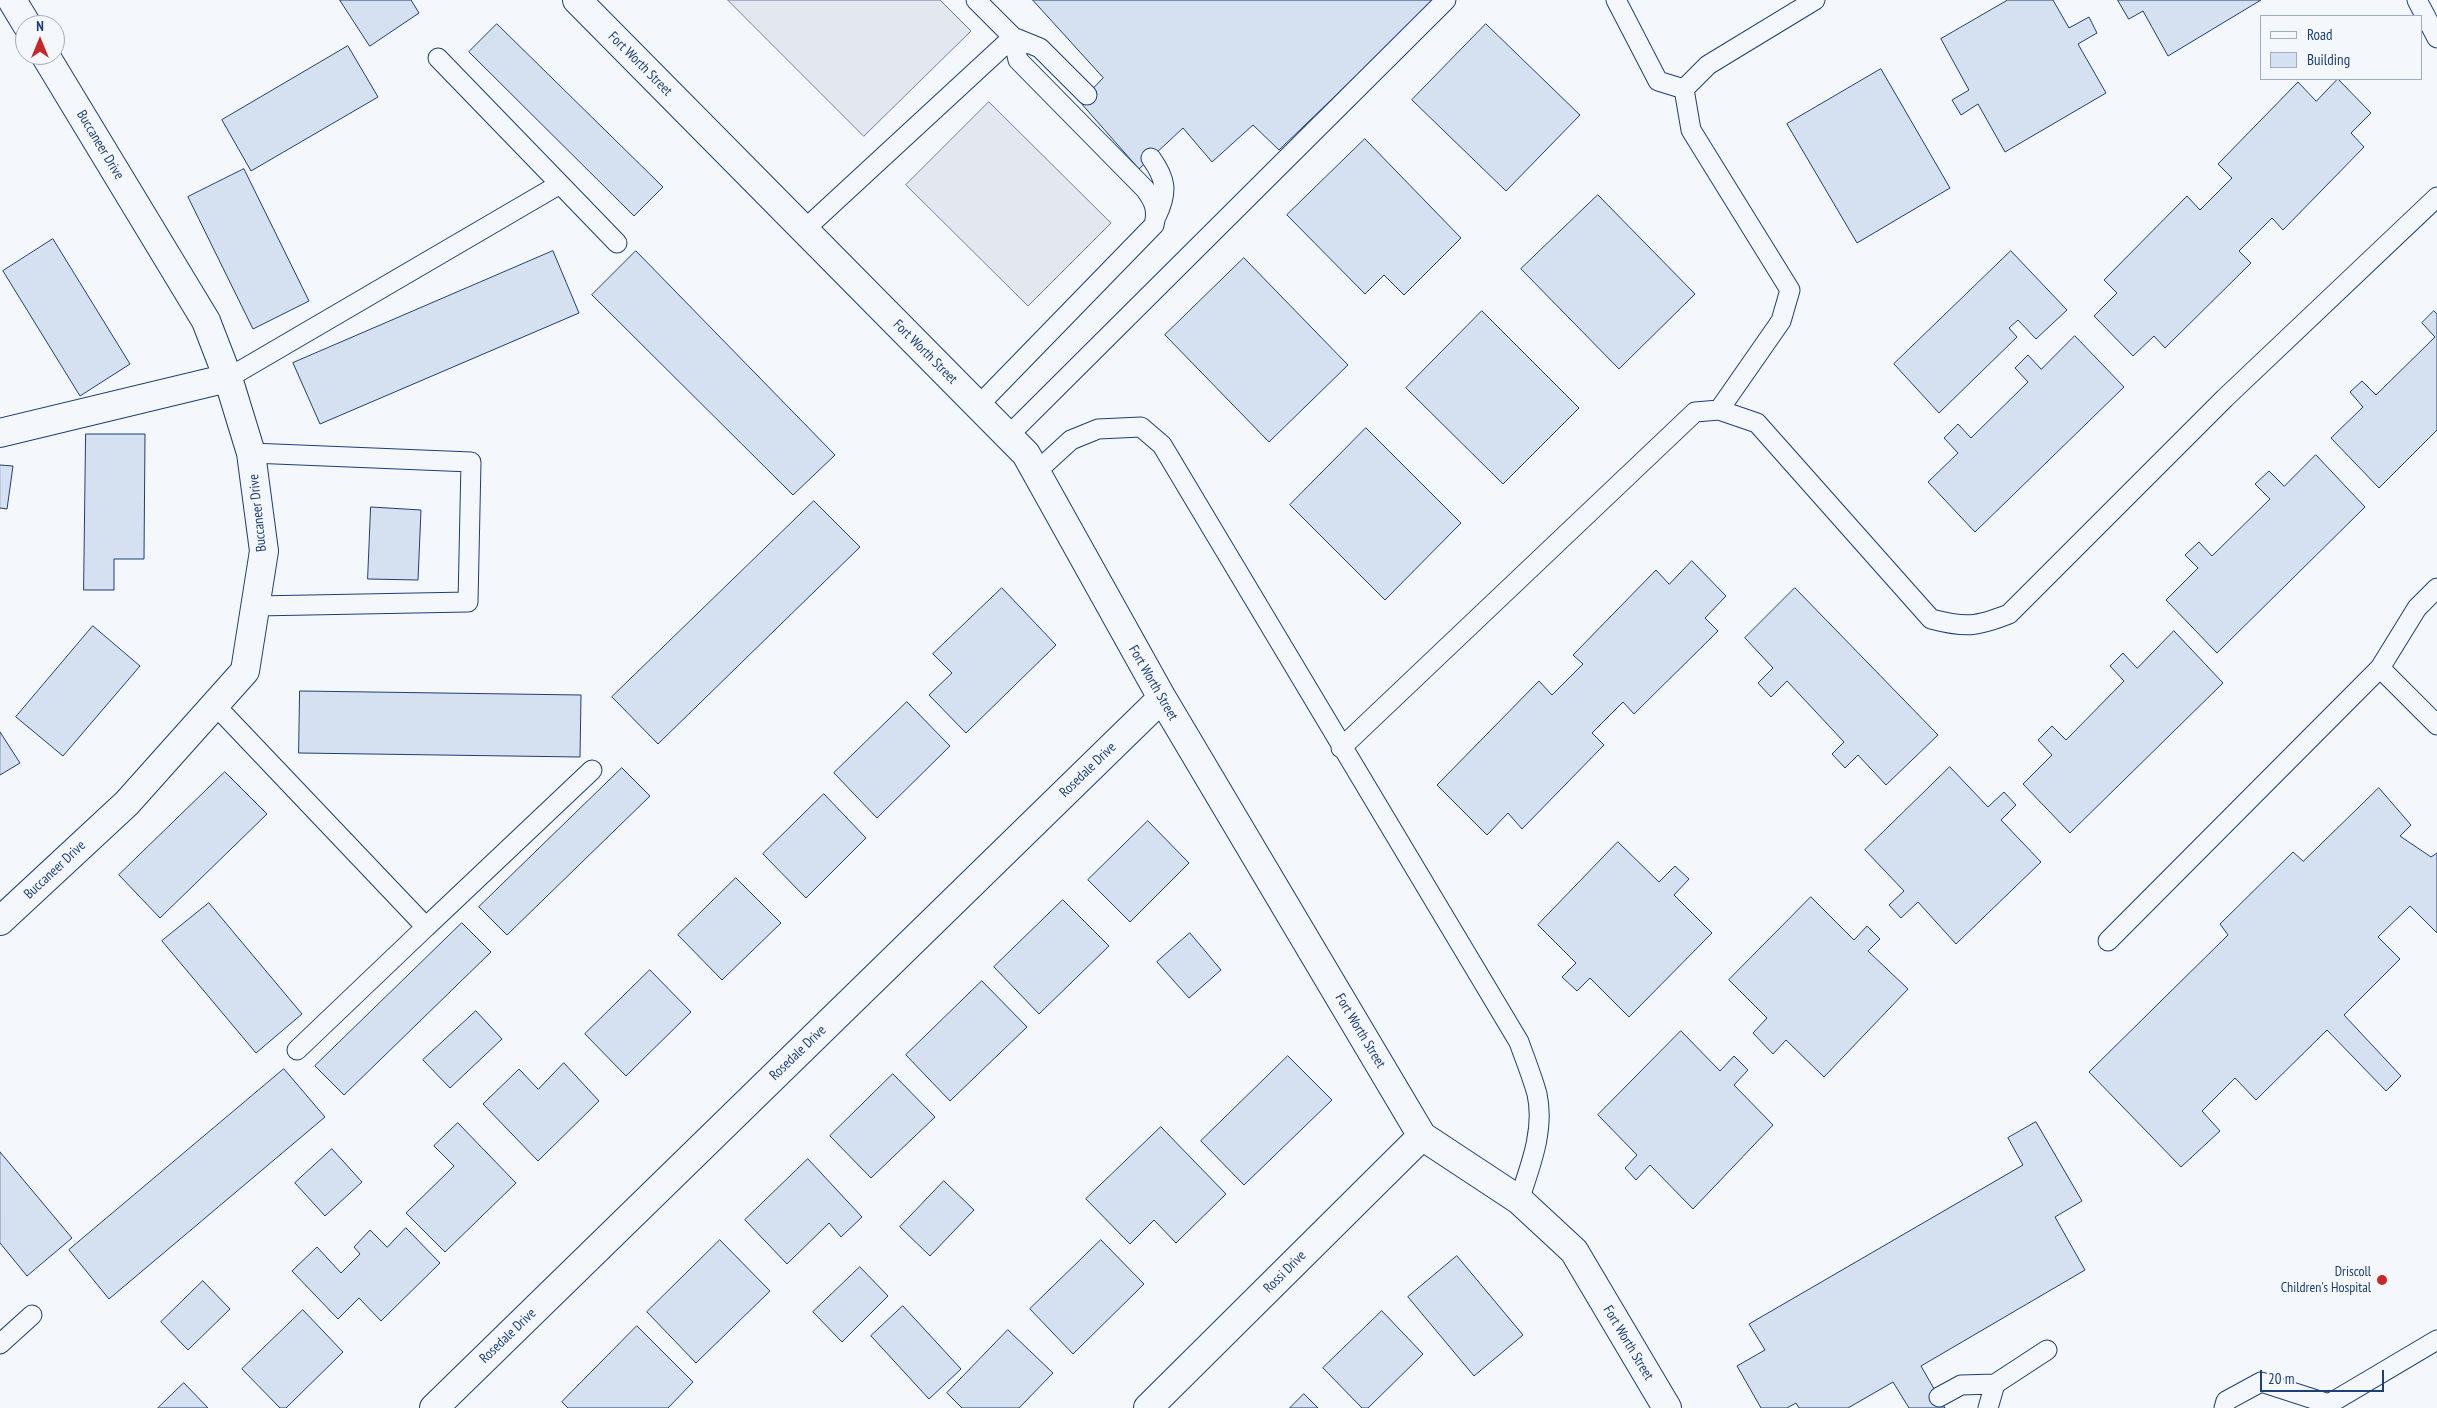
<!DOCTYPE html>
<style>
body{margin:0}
#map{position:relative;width:2437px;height:1408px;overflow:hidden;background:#f4f7fb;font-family:"PT Sans Narrow",sans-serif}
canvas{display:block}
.legend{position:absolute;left:2260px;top:15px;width:162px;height:65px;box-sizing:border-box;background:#f4f7fb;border:1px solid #9eadc5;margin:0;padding:6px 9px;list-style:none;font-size:15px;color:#1d3f73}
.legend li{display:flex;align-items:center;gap:10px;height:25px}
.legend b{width:25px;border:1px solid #9eadc5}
.north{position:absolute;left:15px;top:15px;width:50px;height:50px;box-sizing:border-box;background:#f4f7fb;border:1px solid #9eadc5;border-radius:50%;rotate:0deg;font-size:14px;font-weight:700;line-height:20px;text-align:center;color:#1d3f73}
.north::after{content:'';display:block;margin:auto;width:18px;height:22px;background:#c62828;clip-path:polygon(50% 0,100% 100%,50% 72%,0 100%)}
.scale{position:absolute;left:2260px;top:1370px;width:124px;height:22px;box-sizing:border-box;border:2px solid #1d3f73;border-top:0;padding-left:6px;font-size:15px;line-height:18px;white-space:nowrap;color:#1d3f73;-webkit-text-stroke:4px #f4f7fb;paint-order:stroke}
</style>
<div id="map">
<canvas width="2437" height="1408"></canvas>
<ul class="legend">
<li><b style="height:6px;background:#f4f7fb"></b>Road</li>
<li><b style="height:14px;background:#d5e0f0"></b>Building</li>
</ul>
<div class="north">N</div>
<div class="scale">20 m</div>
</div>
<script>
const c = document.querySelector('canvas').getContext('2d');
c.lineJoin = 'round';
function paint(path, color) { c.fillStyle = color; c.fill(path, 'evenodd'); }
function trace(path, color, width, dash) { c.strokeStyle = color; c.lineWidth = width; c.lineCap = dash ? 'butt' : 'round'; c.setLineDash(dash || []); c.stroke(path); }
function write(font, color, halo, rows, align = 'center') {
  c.font = font + ' "PT Sans Narrow",sans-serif'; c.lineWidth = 4; c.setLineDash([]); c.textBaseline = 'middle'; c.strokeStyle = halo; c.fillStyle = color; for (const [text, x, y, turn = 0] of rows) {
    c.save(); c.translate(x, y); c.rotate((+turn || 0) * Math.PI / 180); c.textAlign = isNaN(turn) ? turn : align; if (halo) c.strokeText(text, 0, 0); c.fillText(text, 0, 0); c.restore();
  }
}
const parking = new Path2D(`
 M728,0H940L971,31L864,136Z
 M989,102L1111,223L1028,306L906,185Z`);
const building = new Path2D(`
 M340,0H411L419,13L370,46Z
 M1033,0H1435L1279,150L1253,125L1212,162L1183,128L1139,169L1080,102L1103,78Z
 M2008,0H2053L2069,28L2089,17L2097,33L2078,44L2106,93L2005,152L1978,104L1961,115L1952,100L1969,90L1941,39Z
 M2118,0H2261L2168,56L2143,11L2129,19Z
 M497,24L663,187L634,216L469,52Z
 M1486,24L1580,115L1506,191L1412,100Z
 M348,46L378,97L251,171L222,120Z
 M1881,69L1950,188L1857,243L1787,124Z
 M2338,79L2371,113L2351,133L2364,147L2283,230L2272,218L2239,251L2251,263L2165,348L2154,336L2133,356L2094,316L2117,293L2104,280L2187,196L2200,210L2232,178L2218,164L2298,82L2316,101Z
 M1365,139L1461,238L1404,295L1384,275L1365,294L1287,215Z
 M244,169L309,301L253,329L188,197Z
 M1598,195L1695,294L1619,369L1521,269Z
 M53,239L130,364L80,396L3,271Z
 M553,251L579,313L320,424L293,363Z
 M636,251L835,455L793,495L592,295Z
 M2011,251L2067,310L2036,339L2018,320L2009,328L2017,337L1939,413L1894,364Z
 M1244,258L1348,365L1269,442L1165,335Z
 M1482,311L1579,408L1503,484L1406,388Z
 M2434,311L2437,314V430L2379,488L2331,438L2363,407L2350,392L2362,381L2376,395L2435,337L2422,323Z
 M2075,336L2124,387L1975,532L1928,482L1958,453L1944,438L1958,424L1971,438L2028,382L2015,368L2028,355L2041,369Z
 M1366,428L1461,523L1385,600L1290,505Z
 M86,434H145L144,559H114V590H84Z
 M2316,455L2365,507L2217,653L2166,600L2198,568L2185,555L2199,542L2212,556L2270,499L2255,484L2269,471L2284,486Z
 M0,465L13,466L7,509L0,508Z
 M814,501L860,547L658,744L612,697Z
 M371,507L421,510L418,580L368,579Z
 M1692,561L1726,596L1705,618L1718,631L1634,714L1623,702L1592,733L1604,745L1522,829L1508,813L1487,835L1437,785L1539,681L1552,695L1583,664L1573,655L1656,570L1669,584Z
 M1002,588L1056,645L966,733L929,695L952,673L933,654Z
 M1795,588L1938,735L1886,785L1858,755L1845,768L1832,754L1844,742L1787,681L1771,697L1758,683L1773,668L1745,638Z
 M93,626L140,666L63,756L16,717Z
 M2174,631L2223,683L2070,833L2023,784L2052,755L2038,740L2052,726L2066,740L2124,681L2110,666L2123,653L2137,668Z
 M300,691L581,695L580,757L299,753Z
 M907,702L950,746L877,818L834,773Z
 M0,732L20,763L0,775Z
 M1950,767L1988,807L2004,792L2016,805L2001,820L2041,862L1956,944L1918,902L1901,918L1889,905L1904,891L1865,850Z
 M622,768L650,796L507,935L479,907Z
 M225,772L267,814L160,918L119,875Z
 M2379,788L2411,825L2400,836L2431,857L2437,853V933L2410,906L2378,937L2400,959L2344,1015L2401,1076L2386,1091L2327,1030L2256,1100L2235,1078L2202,1111L2220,1131L2181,1167L2089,1072L2228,935L2220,924L2293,852L2303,861Z
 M824,794L866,838L806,898L763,854Z
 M1148,821L1189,863L1130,922L1088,880Z
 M1618,842L1659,882L1675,866L1689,879L1674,895L1712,933L1629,1017L1590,978L1577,991L1562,977L1576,963L1538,925Z
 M736,878L781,923L722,980L678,935Z
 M1811,897L1854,940L1867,926L1880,939L1868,951L1908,989L1824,1077L1786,1040L1773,1054L1753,1033L1767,1018L1729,980Z
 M1063,900L1109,946L1039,1014L994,967Z
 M209,903L302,1014L256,1053L162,941Z
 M462,923L491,952L344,1095L315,1066Z
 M1190,933L1221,970L1189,998L1157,962Z
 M650,970L691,1012L626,1076L585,1034Z
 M982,981L1027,1027L950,1101L906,1055Z
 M476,1011L502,1039L450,1088L423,1060Z
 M1681,1031L1720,1071L1734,1056L1748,1070L1734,1085L1773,1125L1693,1209L1650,1165L1636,1180L1625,1168L1637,1155L1598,1115Z
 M1288,1056L1332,1100L1244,1185L1201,1141Z
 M564,1063L599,1101L538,1161L483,1104L519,1069L538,1089Z
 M284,1069L325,1117L109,1299L69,1250Z
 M893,1074L935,1117L871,1178L830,1136Z
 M2036,1122L2082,1201L2055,1217L2085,1270L1921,1366L1945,1408H1909L1893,1382L1848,1408H1799L1796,1403L1787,1408H1761L1737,1366L1765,1350L1749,1324L2023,1165L2008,1138Z
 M458,1123L516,1183L445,1252L406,1213L454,1166L434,1146Z
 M1161,1127L1226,1194L1176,1243L1154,1220L1130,1244L1086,1199Z
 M332,1149L362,1182L325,1216L295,1183Z
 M0,1152L72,1238L27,1276L0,1243Z
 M808,1159L862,1217L841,1237L829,1223L787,1264L745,1220Z
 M944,1181L974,1210L930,1256L900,1227Z
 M406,1228L440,1263L381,1321L359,1298L338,1319L292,1271L317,1247L341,1273L360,1254L354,1247L370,1230L387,1247Z
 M720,1240L770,1291L696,1363L647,1312Z
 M1101,1240L1144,1284L1073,1354L1030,1309Z
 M1457,1256L1523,1335L1474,1376L1408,1297Z
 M860,1267L888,1296L842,1342L813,1312Z
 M203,1281L230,1309L188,1350L161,1322Z
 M903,1306L961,1369L929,1399L871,1336Z
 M303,1310L343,1352L286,1408H280L242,1369Z
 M1382,1311L1423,1354L1368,1408H1362L1323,1368Z
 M637,1326L693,1382L668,1408H568L562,1402Z
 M1008,1330L1053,1373L1019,1408H962L947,1393Z
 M184,1383L208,1408H158Z
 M1304,1394L1318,1408H1290Z`);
const lane = new Path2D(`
 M976,0L1013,37L1018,60L1145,189C1154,201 1158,210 1154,225L978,406
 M1616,0L1658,81L1684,89
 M2417,0L2437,38
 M1151,158C1166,179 1168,191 1157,215
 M560,184L617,243
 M804,230L1013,37L1040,48L1087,95
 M228,378L560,184L438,58
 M1719,410L1781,321L1790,290L1691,130L1684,89L1708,65L1815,0
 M1008,436L1446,0
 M251,453L471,462L468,602L256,606
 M1036,472L1071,440L1098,429L1141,427L1162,445L1519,1042C1525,1059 1532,1076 1537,1094C1545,1130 1530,1167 1519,1200
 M2380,668L2417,608L2437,588
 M215,705L426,927L592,770
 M1341,748L1695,412L1719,410L1757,423L1931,619C1966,628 1976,627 2009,614L2225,398L2437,197
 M2108,941L2380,668L2437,725
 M297,1050L426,927
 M0,1344L32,1315
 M1939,1397L1961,1385L1995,1384L2047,1350
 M1988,1408L1995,1384
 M2224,1408L2226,1401L2261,1382L2329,1404
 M2331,1408L2329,1404L2437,1340`);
const street = new Path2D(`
 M12,0L27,25
 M577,0L1026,454L1162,698L1422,1136L1519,1200L1574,1251L1667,1408
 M0,433L228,378
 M0,921L127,803L245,671L264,551L251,453L228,378L206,321L45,55
 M434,1408L1162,698
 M1148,1408L1422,1136`);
const markers = [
 [2382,1280,6,"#c62828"]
];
const streetNames = [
 ["Fort Worth Street",640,64,45],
 ["Buccaneer Drive",100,145,59],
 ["Fort Worth Street",925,352,45],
 ["Buccaneer Drive",258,513,-96],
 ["Fort Worth Street",1153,683,60],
 ["Rosedale Drive",1088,770,-44],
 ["Buccaneer Drive",55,870,-43],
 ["Fort Worth Street",1360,1031,59],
 ["Rosedale Drive",798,1053,-44],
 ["Rossi Drive",1285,1272,-45],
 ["Rosedale Drive",508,1336,-44],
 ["Fort Worth Street",1628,1343,59]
];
const poiNames = [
 ["Driscoll",2371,1272],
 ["Children's Hospital",2371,1288]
];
paint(parking, '#e3e8f0');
trace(parking, '#687fa3', 1);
paint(building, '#d5e0f0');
trace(building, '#1d3f73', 1);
trace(lane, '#1d3f73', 21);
trace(street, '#1d3f73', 30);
trace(lane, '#f4f7fb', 19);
trace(street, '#f4f7fb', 28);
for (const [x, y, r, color] of markers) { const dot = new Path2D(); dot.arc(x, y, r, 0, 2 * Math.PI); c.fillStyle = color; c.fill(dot); trace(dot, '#f4f7fb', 2); }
write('14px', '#1d3f73', '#f4f7fb', streetNames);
write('14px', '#1d3f73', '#f4f7fb', poiNames, 'right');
</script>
